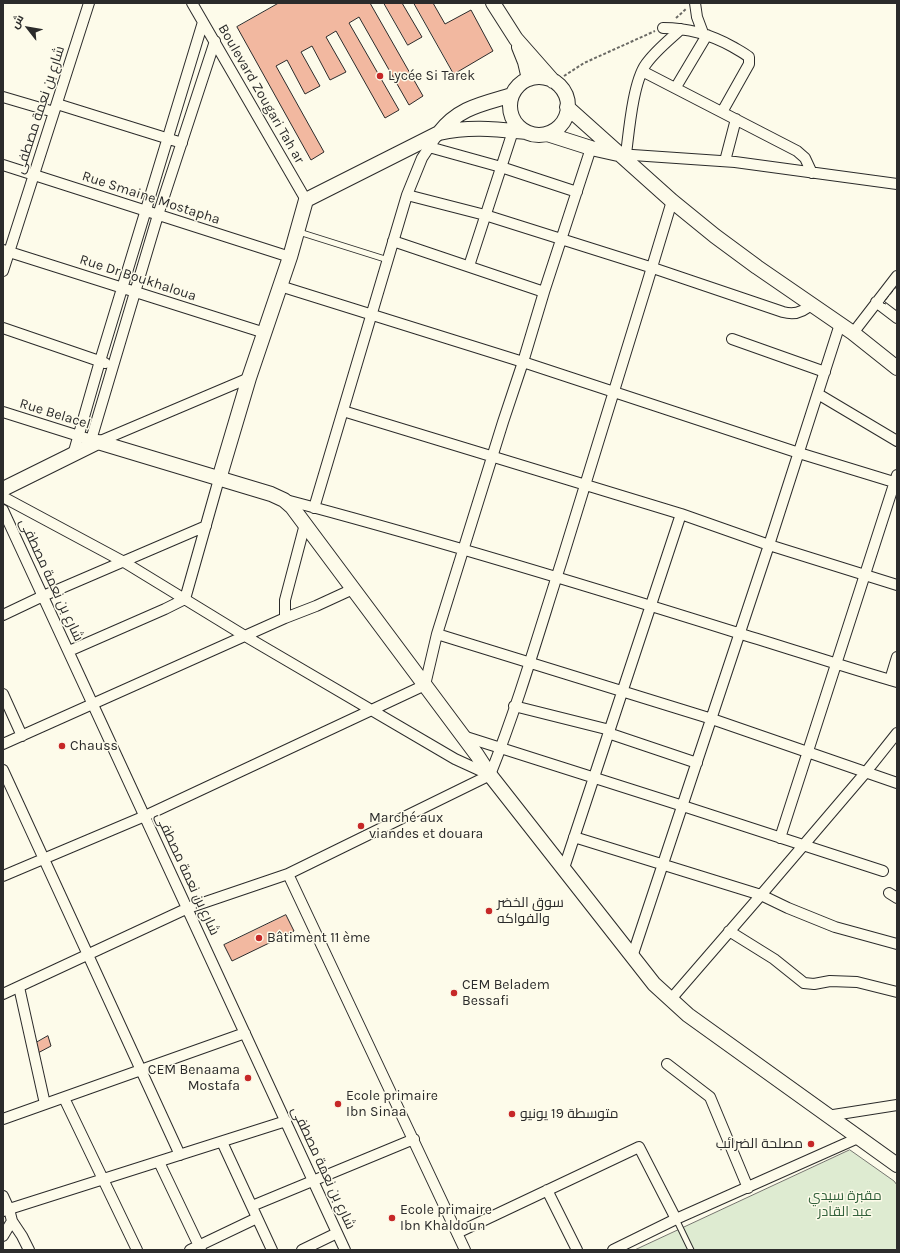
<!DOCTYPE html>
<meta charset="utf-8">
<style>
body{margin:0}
#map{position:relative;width:900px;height:1253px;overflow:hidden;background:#fdfbea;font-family:Karla,Cairo,sans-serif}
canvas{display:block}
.frame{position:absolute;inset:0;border:4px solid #2b2b2b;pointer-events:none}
.north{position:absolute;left:8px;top:8px;width:40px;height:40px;-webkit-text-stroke:3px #fdfbea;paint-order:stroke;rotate:301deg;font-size:11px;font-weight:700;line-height:16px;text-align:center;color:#2b2b2b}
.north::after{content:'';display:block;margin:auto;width:14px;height:18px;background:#2b2b2b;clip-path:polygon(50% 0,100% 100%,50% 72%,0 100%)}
</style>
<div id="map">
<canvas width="900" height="1253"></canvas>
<div class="frame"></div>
<div class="north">ش</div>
</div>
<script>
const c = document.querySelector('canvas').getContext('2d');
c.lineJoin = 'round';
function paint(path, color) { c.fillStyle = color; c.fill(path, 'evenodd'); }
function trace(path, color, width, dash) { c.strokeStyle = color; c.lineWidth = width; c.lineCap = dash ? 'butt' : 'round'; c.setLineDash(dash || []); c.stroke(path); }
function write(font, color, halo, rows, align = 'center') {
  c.font = font + ' Karla,Cairo,sans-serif'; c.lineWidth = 3; c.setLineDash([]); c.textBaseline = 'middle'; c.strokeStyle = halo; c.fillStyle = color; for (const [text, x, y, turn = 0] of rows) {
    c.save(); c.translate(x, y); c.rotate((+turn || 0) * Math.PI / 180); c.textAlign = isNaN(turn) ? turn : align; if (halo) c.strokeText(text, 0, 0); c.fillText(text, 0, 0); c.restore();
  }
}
const green = new Path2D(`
 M850,1150L894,1181L897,1185V1250H635Z`);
const building = new Path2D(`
 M279,3H370L423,96L409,105L359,17L349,23L399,110L385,118L336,31L326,37L346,72L330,80L312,46L301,52L320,86L305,94L287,60L276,66L324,152L311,160L237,27Z
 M384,3H402L422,37L408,45Z
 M414,3H433L445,24L471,10L493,51L454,74Z
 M286,915L294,931L232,961L224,945Z
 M48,1036L51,1046L36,1054L34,1044Z`);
const path = new Path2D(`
 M676,18L686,9
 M564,76L584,63L655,31`);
const lane = new Path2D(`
 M299,232L388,260
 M676,1219L691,1250`);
const street = new Path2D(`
 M192,3L306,200
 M695,3L697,17L703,33
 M663,28C688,28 710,34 733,47C738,50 744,53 749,57V64L722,112
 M642,71L797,151L805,158L812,173
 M676,87L707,35
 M3,97L54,112
 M57,104L182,143
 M429,147L501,167L577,192
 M618,154L735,162L897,184
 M626,154C629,131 633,82 646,64C655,51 669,40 681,29
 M725,161L736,119
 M3,165L290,257
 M407,195L485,215L653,268L783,312C794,315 803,313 811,304
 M393,241L544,292
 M3,250L265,333
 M469,266L513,131
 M3,271L89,3
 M280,286L523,362L799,453L897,483
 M876,302L897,318
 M3,328L105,363
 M853,333L897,276
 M732,339L825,372
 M818,394L897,441
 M343,411L681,514L769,545L897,585
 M3,412L98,442L249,378
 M91,440L158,215L215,41
 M73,455L100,361L203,22
 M3,497L124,562L245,636L455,759L490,775
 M286,500C438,540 588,586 738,633C791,649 844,667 897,682
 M314,508L407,195L422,158L438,134
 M3,510L345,1250
 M305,524L285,600V618L316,606L353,589
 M3,615L43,596L206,526
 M437,634L712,719L897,783
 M69,651L165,609L185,599L219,479
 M890,680L897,657
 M3,694L22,736
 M514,706L610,730
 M608,733L697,763
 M463,736L683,806L883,871
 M3,744L285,618
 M3,770L180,1155
 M574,837L761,895L866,772L897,733
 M780,838L897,475
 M564,868L681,514
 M288,874L465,1250
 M3,876L145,816L425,685L437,634L503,422L523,362L544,292L591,148
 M889,893L897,898
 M729,931L774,959L804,983L814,984L830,981L857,982L897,992
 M632,957L769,545L840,324
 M19,987L45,1104
 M3,994L188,908L288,874L490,775C518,705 539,632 562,560C599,441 636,321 672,201
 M671,999L761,895L788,908L835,927L897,944
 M667,1064L710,1097L748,1188
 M64,1098L137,1250
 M827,1116L897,1105
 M3,1119L245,1033
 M222,1142L272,1250
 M159,1162L201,1250
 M547,1190L577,1250
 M3,1196L9,1209L12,1221L3,1236
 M252,1206L414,1139
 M3,1211L286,1121
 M12,1221L22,1236L29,1250
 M457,1233L639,1147L676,1219
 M190,1250L257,1218
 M302,1250L337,1233
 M613,1250L676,1219L858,1138`);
const secondary = new Path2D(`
 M493,3L516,39L553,81
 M519,47L525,62L529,79
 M510 106a29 29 0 1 1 58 0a29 29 0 1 1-58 0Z
 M567,107L672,201L715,236L757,267L853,333L897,368
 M439,133C459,107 483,104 512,95
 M547,134L591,148L618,154
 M219,479L249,378L290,257L306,200L439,133C469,126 495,129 526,132
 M3,489L98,442L271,494L284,500L292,507L477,755L490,775L654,984L688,1015L897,1165`);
const fence = new Path2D(`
 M886,304L883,303L897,286`);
const markers = [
 [380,76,4,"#c62828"],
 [62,746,4,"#c62828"],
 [361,826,4,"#c62828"],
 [489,911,4,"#c62828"],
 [259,938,4,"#c62828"],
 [454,993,4,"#c62828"],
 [248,1078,4,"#c62828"],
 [338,1104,4,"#c62828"],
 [512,1114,4,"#c62828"],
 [811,1144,4,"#c62828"],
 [392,1218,4,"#c62828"]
];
const poiNames = [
 ["Lycée Si Tarek",388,76],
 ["Chauss",70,746],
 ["Marché aux",369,818],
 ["viandes et douara",369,834],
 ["سوق الخضر",497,903],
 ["والفواكه",497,919],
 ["Bâtiment 11 ème",267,938],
 ["CEM Beladem",462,985],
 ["Bessafi",462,1001],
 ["CEM Benaama",240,1070,"right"],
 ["Mostafa",240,1086,"right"],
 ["Ecole primaire",346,1096],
 ["Ibn Sinaa",346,1112],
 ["متوسطة 19 يونيو",520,1114],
 ["مصلحة الضرائب",803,1144,"right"],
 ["Ecole primaire",400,1210],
 ["Ibn Khaldoun",400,1226]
];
const streetNames = [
 ["Boulevard Zougari Tah ar",261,94,60],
 ["شارع بن نعمة مصطفى",40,110,-72],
 ["Rue Smaine Mostapha",151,198,18],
 ["Rue Dr Boukhaloua",138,278,18],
 ["Rue Belacel",55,414,17],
 ["شارع بن نعمة مصطفى",51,580,65],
 ["شارع بن نعمة مصطفى",187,874,65],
 ["شارع بن نعمة مصطفى",323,1168,65]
];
const parkNames = [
 ["مقبرة سيدي",845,1196],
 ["عبد القادر",845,1212]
];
paint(green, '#deebd1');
trace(green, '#74746e', 1);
paint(building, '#f2b8a0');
trace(building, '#2b2b2b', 1);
trace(lane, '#2b2b2b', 7);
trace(street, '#2b2b2b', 12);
trace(secondary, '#2b2b2b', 16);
trace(path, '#6a6964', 2, [3, 2]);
trace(lane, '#fdfbea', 5);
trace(street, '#fdfbea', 10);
trace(secondary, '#fdfbea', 14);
trace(fence, '#2b2b2b', 1, [5, 2]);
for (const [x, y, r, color] of markers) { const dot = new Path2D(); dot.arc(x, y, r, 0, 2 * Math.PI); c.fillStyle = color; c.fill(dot); trace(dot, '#fdfbea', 1.5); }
write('14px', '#2b2b2b', '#fdfbea', poiNames, 'left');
write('14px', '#2b2b2b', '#fdfbea', streetNames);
write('14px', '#34623c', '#fdfbea', parkNames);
</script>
